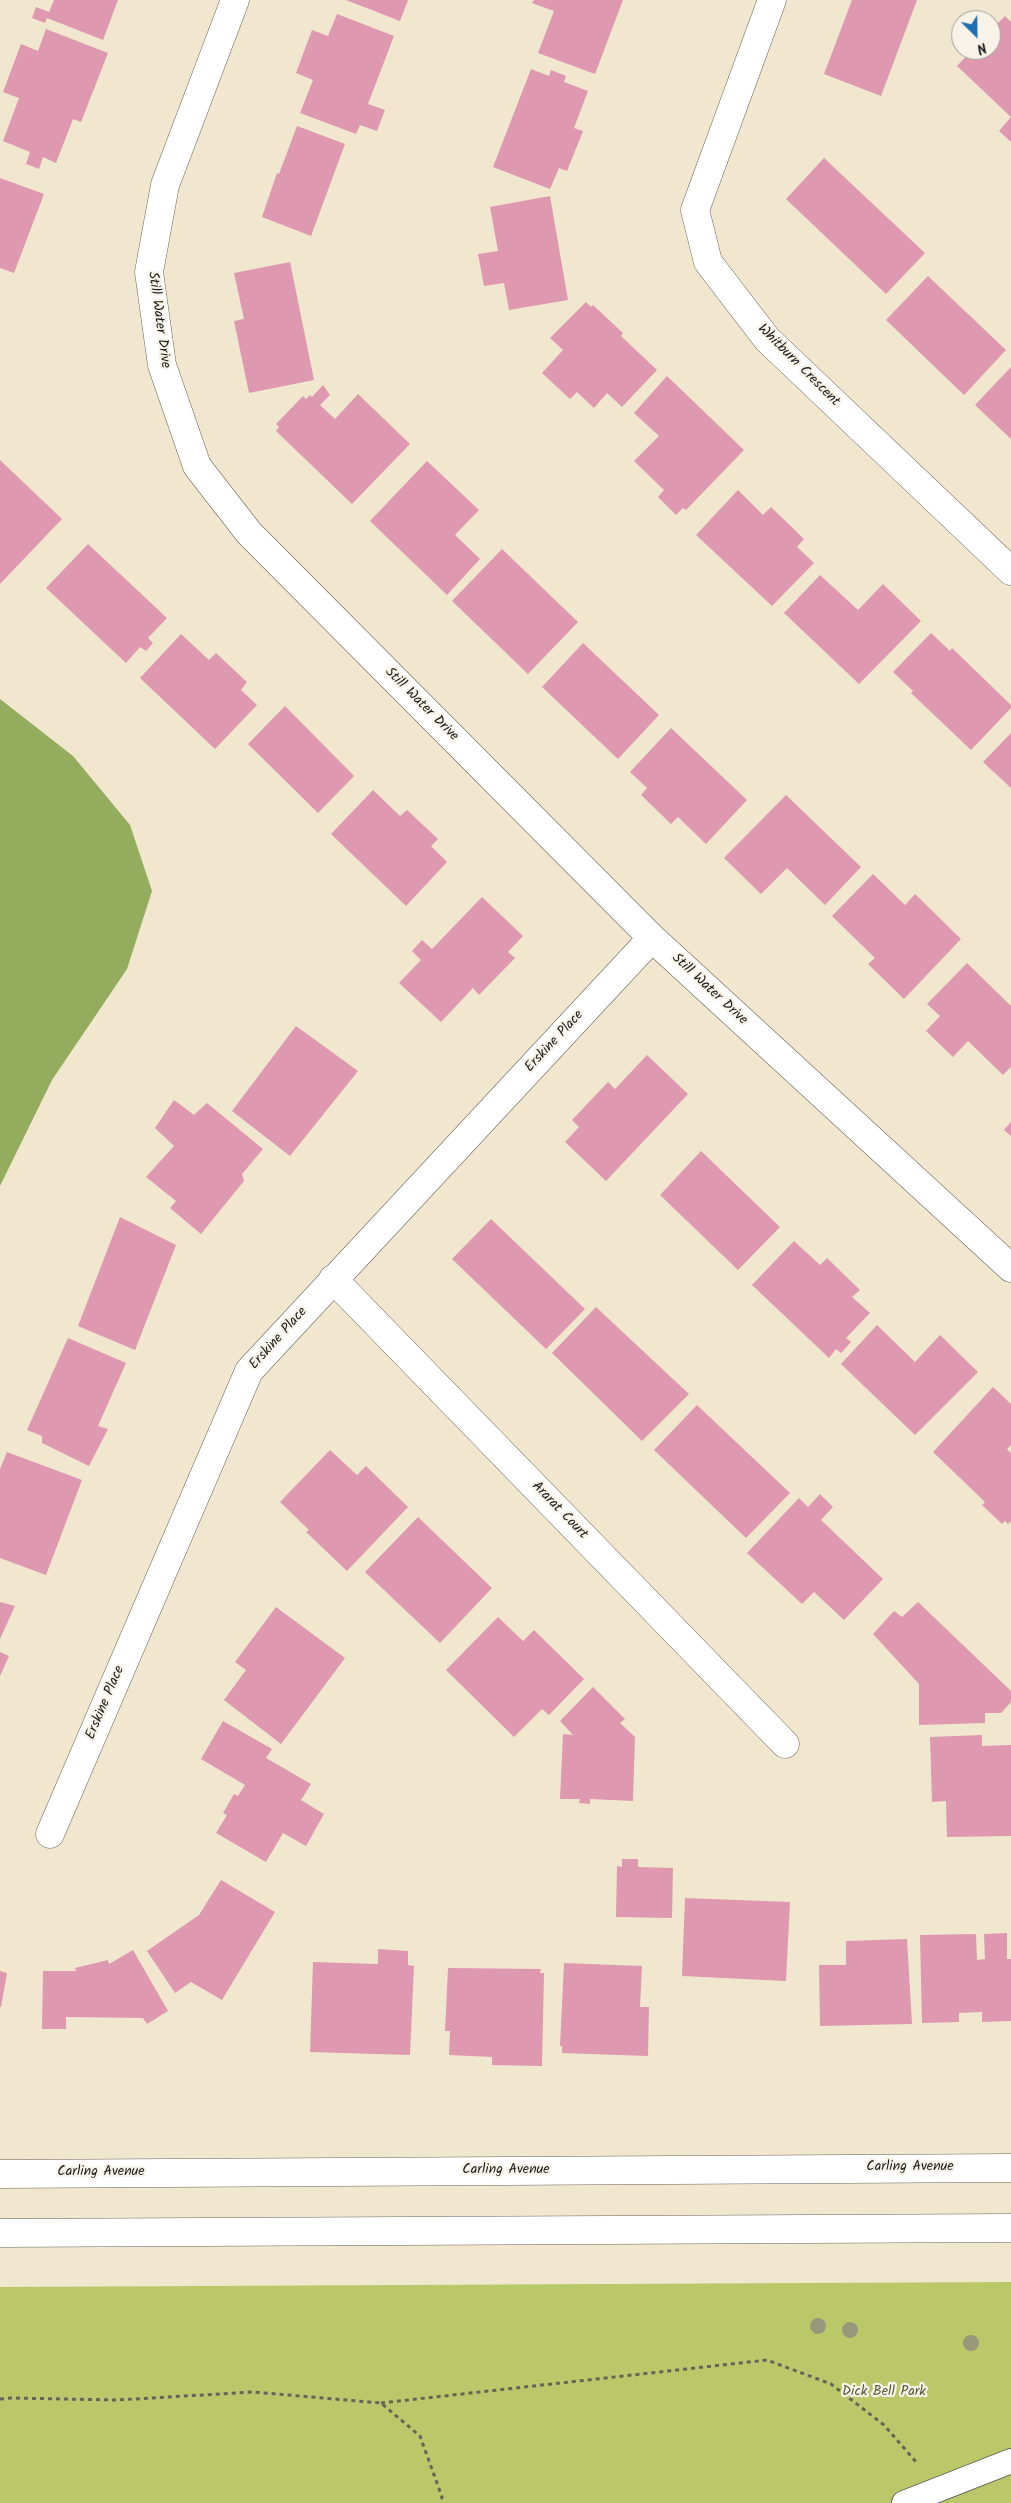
<!DOCTYPE html>
<style>
body{margin:0}
#map{position:relative;width:1011px;height:2503px;overflow:hidden;background:#f1e7ce;font-family:Kalam,sans-serif}
canvas{display:block}
.north{position:absolute;left:951px;top:10px;width:50px;height:50px;box-sizing:border-box;background:#f7f3e8;border:1px solid #9f9d96;border-radius:50%;rotate:157deg;font-size:14px;font-weight:700;line-height:20px;text-align:center;color:#1c1c1c}
.north::after{content:'';display:block;margin:auto;width:18px;height:22px;background:#1f6fb2;clip-path:polygon(50% 0,100% 100%,50% 72%,0 100%)}
</style>
<div id="map">
<canvas width="1011" height="2503"></canvas>
<div class="north">N</div>
</div>
<script>
const c = document.querySelector('canvas').getContext('2d');
c.lineJoin = 'round';
function paint(path, color) { c.fillStyle = color; c.fill(path, 'evenodd'); }
function trace(path, color, width, dash) { c.strokeStyle = color; c.lineWidth = width; c.lineCap = dash ? 'butt' : 'round'; c.setLineDash(dash || []); c.stroke(path); }
function write(font, color, halo, rows, align = 'center') {
  c.font = font + ' Kalam,sans-serif'; c.lineWidth = 4.5; c.setLineDash([]); c.textBaseline = 'middle'; c.strokeStyle = halo; c.fillStyle = color; for (const [text, x, y, turn = 0] of rows) {
    c.save(); c.translate(x, y); c.rotate((+turn || 0) * Math.PI / 180); c.textAlign = isNaN(turn) ? turn : align; if (halo) c.strokeText(text, 0, 0); c.fillText(text, 0, 0); c.restore();
  }
}
const green = new Path2D(`
 M1011,2282V2503H0V2287Z`);
const forest = new Path2D(`
 M0,699L73,756L130,825L152,891L127,969L52,1080L0,1186Z`);
const building = new Path2D(`
 M54,0H118L103,40L47,18L45,23L32,18L36,7L49,12Z
 M346,0H408L400,21Z
 M534,0H623L595,74L538,53L554,11L532,3Z
 M852,0H917L881,96L824,74Z
 M337,14L394,36L368,104L385,110L377,131L360,125L356,134L300,113L313,80L296,73L312,30L328,36Z
 M1005,16L1011,22V117L957,66L972,50H991V30Z
 M46,29L108,53L81,122L73,119L56,163L43,157L39,169L26,164L30,152L3,141L19,98L3,92L21,44L38,51Z
 M531,69L549,76L551,70L566,76L564,82L588,91L574,128L583,131L567,171L559,168L550,189L493,167Z
 M1011,117V142L999,131Z
 M297,126L345,144L311,236L262,217L277,173L279,174Z
 M824,158L925,253L886,294L786,199Z
 M0,178L44,194L14,273L0,268Z
 M550,196L568,300L509,310L504,283L484,286L478,254L498,251L490,207Z
 M290,262L314,380L249,393L234,321L244,319L234,273Z
 M928,276L1006,350L964,395L886,320Z
 M586,302L591,307L593,305L623,333L621,336L657,370L622,407L607,393L594,408L577,392L570,399L542,373L563,350L550,338Z
 M1011,367V439L975,405Z
 M667,376L744,450L686,510L683,508L676,515L658,497L664,490L634,461L659,436L634,413Z
 M323,385L330,395L320,405L335,419L358,394L410,444L352,504L276,431L279,427L276,424L303,396L306,399L310,395L312,397Z
 M0,460L62,519L0,584Z
 M427,461L479,510L455,535L480,559L447,595L370,521Z
 M738,490L763,515L771,507L804,539L797,547L814,563L772,606L696,535Z
 M88,544L167,618L148,638L153,643L146,651L140,647L126,663L46,588Z
 M502,549L578,622L528,674L452,601Z
 M820,575L858,610L883,584L921,621L859,684L784,613Z
 M931,633L950,651L952,648L1011,705V708L971,750L911,693L913,691L893,672Z
 M181,634L209,660L216,653L247,682L241,690L257,705L215,749L140,678Z
 M583,643L659,715L618,759L542,687Z
 M285,706L354,776L318,813L248,744Z
 M671,728L747,800L706,844L678,817L671,824L641,795L647,788L630,772Z
 M1011,733V788L983,762Z
 M373,790L400,816L407,810L438,839L431,846L447,862L406,906L331,834Z
 M786,795L861,867L825,905L787,868L761,894L724,858Z
 M873,874L905,905L915,894L961,939L904,999L868,964L875,958L832,916Z
 M482,897L523,936L508,952L515,958L479,995L473,988L441,1022L399,983L421,960L412,951L422,940L432,949Z
 M967,963L1011,1006V1067L1003,1075L968,1041L953,1057L926,1031L940,1016L927,1004Z
 M296,1026L358,1071L290,1156L232,1111Z
 M647,1055L688,1094L606,1181L565,1142L579,1127L572,1120L608,1082L615,1089Z
 M174,1100L194,1115L207,1103L263,1149L242,1174L244,1181L201,1234L170,1208L176,1201L146,1177L174,1146L155,1128Z
 M1011,1122V1136L1004,1130Z
 M701,1151L780,1227L738,1270L660,1195Z
 M120,1217L176,1245L135,1350L78,1326Z
 M491,1219L585,1309L546,1349L452,1259Z
 M794,1241L820,1265L827,1258L860,1290L852,1297L870,1313L846,1338L851,1342L841,1353L836,1349L829,1358L752,1285Z
 M596,1307L689,1394L642,1441L552,1353Z
 M877,1325L915,1362L940,1335L978,1372L915,1435L841,1364Z
 M68,1338L126,1363L98,1426L108,1429L89,1466L42,1443V1436L27,1430Z
 M993,1387L1011,1404V1445L1007,1449L1011,1453V1521L1008,1524L1005,1521L1002,1524L982,1505L985,1502L933,1452Z
 M697,1405L790,1493L746,1538L654,1450Z
 M330,1450L357,1475L366,1466L408,1507L347,1571L306,1532L309,1530L280,1502Z
 M7,1452L82,1480L46,1575L0,1558V1469Z
 M820,1494L833,1507L821,1520L883,1579L844,1620L814,1592L802,1604L747,1553L799,1498L808,1507Z
 M418,1517L492,1588L440,1643L365,1572Z
 M0,1602L15,1606L0,1639Z
 M918,1602L1011,1691V1702L1001,1713H985V1723L919,1725V1684L873,1634L894,1611L902,1617Z
 M276,1607L345,1658L281,1744L224,1700L246,1670L235,1662Z
 M498,1617L523,1641L534,1630L584,1679L549,1715L542,1709L514,1737L446,1670Z
 M0,1652L9,1656L0,1676Z
 M593,1687L625,1719L620,1723L635,1737L633,1801L590,1799V1804L579,1803L580,1799H560L563,1734L573,1735L560,1721Z
 M223,1721L272,1749L266,1758L311,1784L301,1800L324,1814L306,1846L283,1833L266,1862L216,1833L227,1815L223,1813L234,1794L238,1796L245,1785L201,1759Z
 M982,1735V1746L1011,1745V1836L947,1837L946,1801L932,1802L930,1737Z
 M622,1859H638V1867L673,1868L672,1918L616,1917L617,1866L622,1867Z
 M221,1880L275,1912L222,2000L191,1982L175,1993L147,1951L199,1915Z
 M685,1898L790,1902L786,1981L682,1976Z
 M1007,1933V1959H1011V2021L982,2022V2012L959,2013V2022L922,2023L920,1935L976,1934L977,1960L985,1959L984,1934Z
 M907,1939L912,2024L820,2026L819,1965H846V1941Z
 M378,1949L408,1951V1965L414,1966L410,2055L310,2052L313,1962L378,1964Z
 M133,1950L168,2011L147,2024L143,2018L66,2017V2029H42L43,1971H76L75,1968L108,1960L109,1964Z
 M564,1963L642,1966L640,2007H649L648,2056L562,2053V2046H560Z
 M448,1968L541,1969L540,1973H544L542,2066L492,2065V2057L449,2055L450,2031H445Z
 M0,1971L7,1973L1,2007H0Z`);
const path = new Path2D(`
 M0,2399L11,2398L117,2400L253,2392L381,2403L420,2436L442,2497L441,2503
 M381,2403L767,2360L831,2384L884,2425L917,2463`);
const lane = new Path2D(`
 M904,2503L1011,2461`);
const street = new Path2D(`
 M235,0L165,185L149,272L162,365L197,466L249,533L652,938L1011,1268
 M772,0L695,210L708,262L767,339L1011,571
 M333,1279L785,1744
 M50,1834L249,1371L652,938`);
const secondary = new Path2D(`
 M0,2174L1011,2168
 M0,2233L1011,2228`);
const trees = [
 [818,2326],
 [850,2330],
 [971,2343]
];
const streetNames = [
 ["Still Water Drive",158,320,82],
 ["Whitburn Crescent",798,366,45],
 ["Still Water Drive",421,705,45],
 ["Still Water Drive",709,990,43],
 ["Erskine Place",555,1042,-47],
 ["Erskine Place",279,1339,-48],
 ["Ararat Court",559,1511,46],
 ["Erskine Place",106,1703,-67],
 ["Carling Avenue",910,2168],
 ["Carling Avenue",506,2171],
 ["Carling Avenue",101,2173]
];
const parkNames = [
 ["Dick Bell Park",884,2393]
];
paint(green, '#bac86a');
paint(forest, '#93ac5e');
paint(building, '#de98af');
trace(lane, '#67635a', 26);
trace(street, '#67635a', 29);
trace(secondary, '#67635a', 29);
trace(path, '#67635a', 3, [4, 4]);
trace(lane, '#fff', 24);
trace(street, '#fff', 28);
trace(secondary, '#fff', 28);
c.fillStyle = '#9a987b';
for (const [x, y] of trees) { c.beginPath(); c.arc(x, y, 8, 0, 2 * Math.PI); c.fill(); }
write('14px', '#1c1c1c', '#f7f3e8', streetNames);
write('14px', '#535837', '#f7f3e8', parkNames);
</script>
